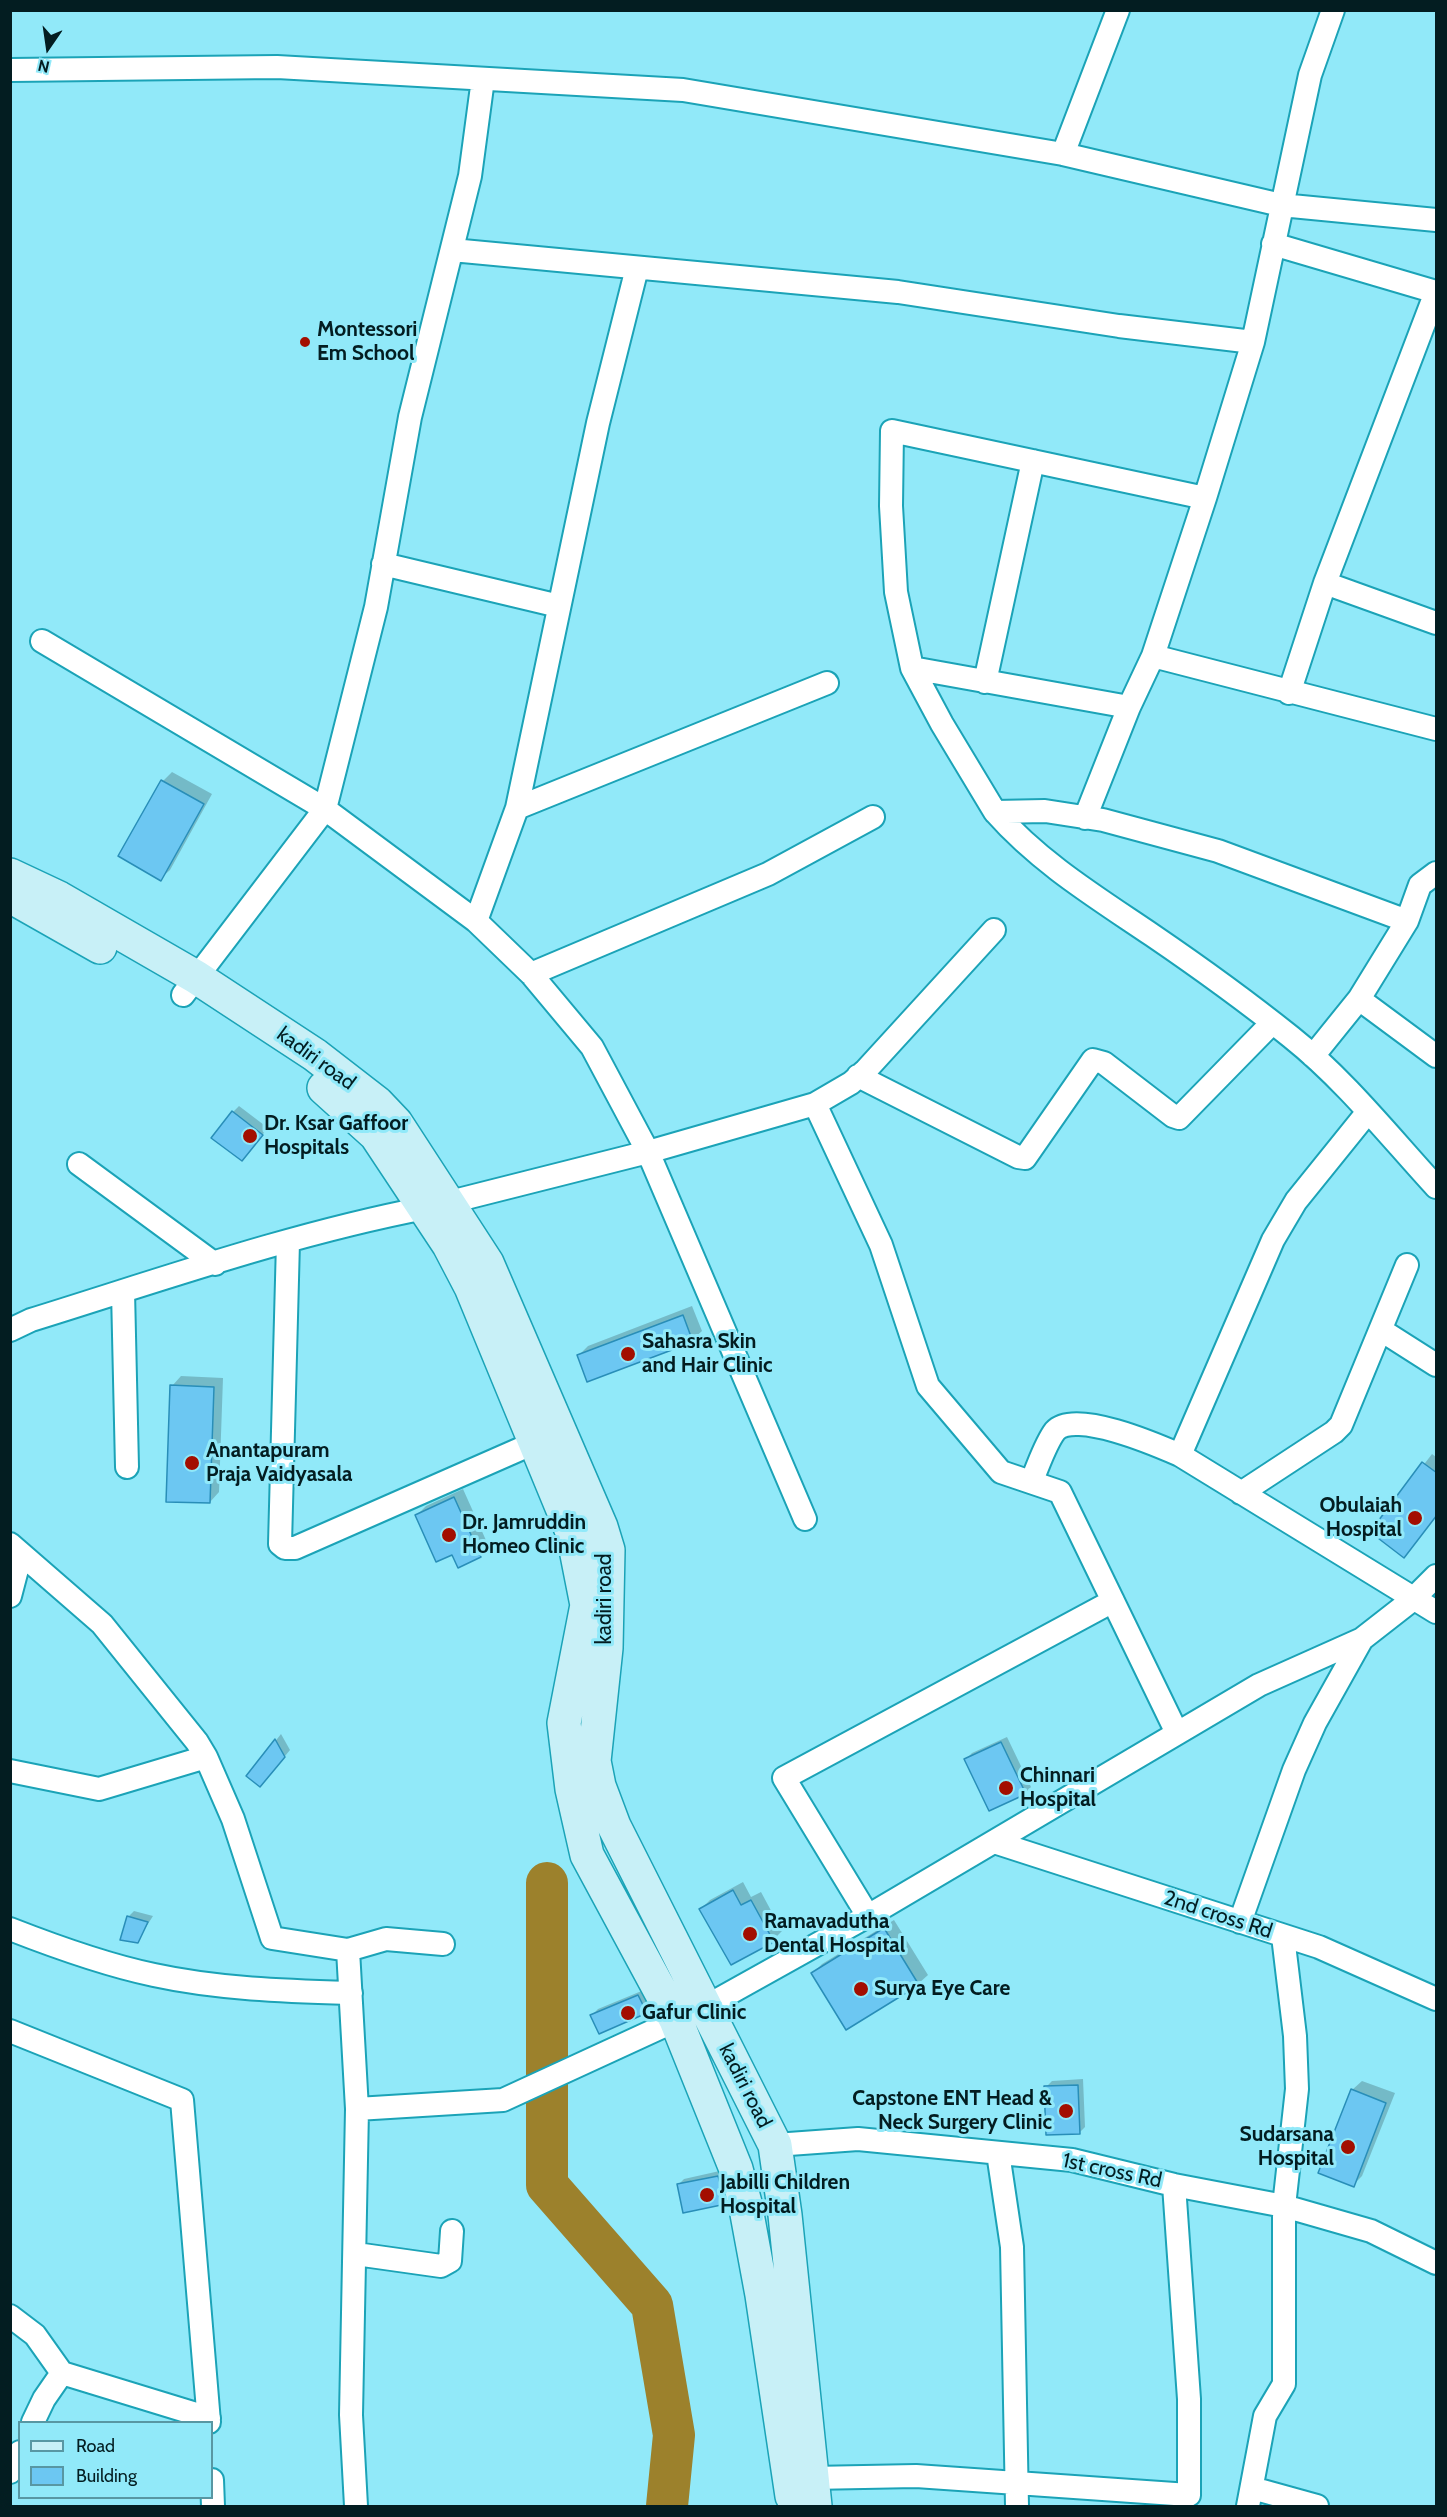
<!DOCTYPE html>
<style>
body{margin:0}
#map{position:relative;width:1447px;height:2517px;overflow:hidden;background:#91e9f9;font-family:Cabin,sans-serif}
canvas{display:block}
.frame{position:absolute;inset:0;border:12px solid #031d21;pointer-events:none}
.legend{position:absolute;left:18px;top:2421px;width:195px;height:78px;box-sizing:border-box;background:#91e9f9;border:2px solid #5897a3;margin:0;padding:8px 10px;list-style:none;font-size:18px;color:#031d21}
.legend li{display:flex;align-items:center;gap:12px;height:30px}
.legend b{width:30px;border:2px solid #5897a3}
.north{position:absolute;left:18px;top:18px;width:60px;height:60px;-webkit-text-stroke:4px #91e9f9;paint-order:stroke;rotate:193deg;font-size:16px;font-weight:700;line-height:24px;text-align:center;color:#031d21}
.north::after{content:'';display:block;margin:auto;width:21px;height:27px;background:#031d21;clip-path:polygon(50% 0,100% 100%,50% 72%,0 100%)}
</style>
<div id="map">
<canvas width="1447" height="2517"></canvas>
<div class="frame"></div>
<ul class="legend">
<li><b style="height:8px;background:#c8f0f7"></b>Road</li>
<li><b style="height:16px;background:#6cc7f2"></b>Building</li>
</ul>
<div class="north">N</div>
</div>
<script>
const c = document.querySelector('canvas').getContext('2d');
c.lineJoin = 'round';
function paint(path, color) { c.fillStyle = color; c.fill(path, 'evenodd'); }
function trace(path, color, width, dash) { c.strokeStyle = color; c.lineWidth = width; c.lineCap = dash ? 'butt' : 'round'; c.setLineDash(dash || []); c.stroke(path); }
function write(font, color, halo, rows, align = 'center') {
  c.font = font + ' Cabin,sans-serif'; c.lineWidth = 6; c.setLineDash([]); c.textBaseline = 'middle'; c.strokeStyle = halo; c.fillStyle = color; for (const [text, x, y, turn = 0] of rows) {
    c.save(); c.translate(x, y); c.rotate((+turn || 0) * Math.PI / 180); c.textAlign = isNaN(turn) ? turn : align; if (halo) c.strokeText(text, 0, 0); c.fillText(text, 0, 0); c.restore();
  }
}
const shadow = new Path2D(`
 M172,772L212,794L170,870L160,879L163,781Z
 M239,1106L268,1128L242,1159L233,1112Z
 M692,1306L702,1331L692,1340L579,1355L588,1346Z
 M181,1376L223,1378L219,1492L210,1502L172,1386Z
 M1432,1454L1436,1457V1516L1404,1556L1372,1532Z
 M463,1489L489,1547L480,1556L453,1553L417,1515L426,1506Z
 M281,1734L290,1750L266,1779L248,1776Z
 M1007,1737L1031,1787L1025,1793L966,1759L972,1753Z
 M743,1882L751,1897L761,1892L782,1931L773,1940L701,1909L710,1900Z
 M134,1911L153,1916L137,1941L128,1917Z
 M894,1920L928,1975L918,1984L813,1973L822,1964Z
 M644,1990L652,2006L646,2012L592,2015L598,2009Z
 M1083,2079L1085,2127L1079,2133L1046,2087L1052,2081Z
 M1362,2081L1395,2093L1362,2176L1353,2185L1352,2090Z
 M724,2170L731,2197L725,2203L678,2185L684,2179Z`);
const river = new Path2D(`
 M547,1883V2185L652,2305L674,2435L667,2506`);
const building = new Path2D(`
 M161,780L204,804L161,881L118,856Z
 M232,1111L263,1135L242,1161L211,1138Z
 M683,1315L693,1342L587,1382L577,1355Z
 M170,1385L214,1387L210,1503L166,1502Z
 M1422,1462L1437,1473V1515L1404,1558L1370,1532Z
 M454,1497L481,1557L458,1568L452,1555L436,1562L415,1515Z
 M275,1739L285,1757L260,1787L246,1776Z
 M1001,1742L1026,1794L989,1811L964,1759Z
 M733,1890L741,1905L751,1900L774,1942L731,1965L699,1909Z
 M127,1916L148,1922L138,1943L120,1940Z
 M884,1928L919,1985L846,2030L811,1973Z
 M638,1995L647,2013L599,2034L590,2015Z
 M1078,2085L1080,2134L1046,2135L1044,2086Z
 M1351,2089L1386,2103L1354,2187L1318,2173Z
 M718,2176L726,2204L683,2213L677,2184Z`);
const minor = new Path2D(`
 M1333,10L1310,75L1253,342L1205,498L1153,656L1436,729
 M10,70L277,67L683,90L1063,154L1281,205L1436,220
 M1063,154L1118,10
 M1273,244L1436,292
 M452,250L898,292L1119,326L1253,342
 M1205,498L892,431L891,506L896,592L912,668L942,724L995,812L1045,811L1103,820L1218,851L1407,921L1359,999L1436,1056
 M383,564L559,606
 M1325,583L1436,623
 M42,641L325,809L476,921L531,974L592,1047L648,1152L450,1202
 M912,668L1129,707
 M985,682L1033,461
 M1289,693L1325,583L1436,292
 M517,808L827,683
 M995,812C1040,863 1096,897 1152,935C1199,967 1246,1001 1291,1037C1345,1080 1390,1137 1436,1187
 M1085,818L1129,707L1153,656
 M476,921L517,808L598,423L637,268
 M1407,921L1420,885L1436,873
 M531,974L768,874L873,817
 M183,995L325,809L376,607L410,417L470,176L483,79
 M1313,1056L1359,999
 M858,1076L1018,1157L1025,1158L1093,1060L1104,1063L1173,1116L1179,1118L1272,1023
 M815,1104L851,1083L866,1070L994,930
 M79,1164L215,1264
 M288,1242L280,1544L285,1548H295L534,1443
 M123,1291L127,1467
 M10,1330L31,1320C160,1280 291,1234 425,1208
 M1381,1330L1436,1365
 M1180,1455L1273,1240L1296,1201L1367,1113
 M1031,1482C1038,1467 1045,1444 1055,1431C1074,1409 1157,1445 1180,1455L1436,1612
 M1241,1493L1334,1432L1341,1425L1407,1265
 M805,1519L648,1152L815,1104L881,1245L928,1386L1001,1472L1060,1492L1177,1733
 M10,1544L102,1624L197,1742L206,1757
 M10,1596L21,1554
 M10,1771L99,1789L206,1757L233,1819L272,1938L348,1950L357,2109L351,2415L356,2506
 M994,1842L1319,1947L1436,1999
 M868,1916L784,1778L1113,1601
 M1240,1922L1294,1770L1315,1723L1362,1639
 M10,1929C56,1947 106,1965 154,1975C218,1989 286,1991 351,1993
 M348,1950L386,1939L443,1944
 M10,2031L182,2100L209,2422
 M357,2109L503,2100L703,2008L868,1916L1259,1685L1362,1639L1412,1600L1436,1576
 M775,2145L858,2139L1072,2160L1174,2185L1284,2206L1371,2231L1436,2263
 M998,2153L1012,2247L1017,2506
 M356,2254L441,2266L450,2261L452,2231
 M10,2316L35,2335L62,2373
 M33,2422L44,2399L62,2373L209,2418
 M10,2472L20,2452
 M811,2478L916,2476L1189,2495V2399L1174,2185
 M212,2480L213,2506
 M1252,2488L1317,2506
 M1248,2506L1265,2416L1284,2384V2206L1297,2089L1295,2036L1283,1936`);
const secondary = new Path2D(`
 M10,875L59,898L196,977L315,1055L377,1103L396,1123L487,1263L601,1527L608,1550L606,1648L594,1761L599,1786L614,1826L775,2145L785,2215L815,2506
 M10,896L100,947
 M324,1088L376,1135L449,1245L471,1287L573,1534L587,1605L564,1723L572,1789L587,1855L676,2020L736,2169L745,2203L762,2295L792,2496`);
const markers = [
 [305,342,6,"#a30e00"],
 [250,1136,8,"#a30e00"],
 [628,1354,8,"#a30e00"],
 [192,1463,8,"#a30e00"],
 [1415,1518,8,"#a30e00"],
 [449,1535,8,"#a30e00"],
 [1006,1788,8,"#a30e00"],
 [750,1934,8,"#a30e00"],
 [861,1989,8,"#a30e00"],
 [628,2013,8,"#a30e00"],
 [1066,2111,8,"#a30e00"],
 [1348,2147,8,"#a30e00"],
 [707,2195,8,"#a30e00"]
];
const poiNames = [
 ["Montessori",317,330],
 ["Em School",317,354],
 ["Dr. Ksar Gaffoor",264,1124],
 ["Hospitals",264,1148],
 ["Sahasra Skin",642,1342],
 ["and Hair Clinic",642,1366],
 ["Anantapuram",206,1451],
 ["Praja Vaidyasala",206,1475],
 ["Obulaiah",1402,1506,"right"],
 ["Hospital",1402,1530,"right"],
 ["Dr. Jamruddin",462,1523],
 ["Homeo Clinic",462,1547],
 ["Chinnari",1020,1776],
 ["Hospital",1020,1800],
 ["Ramavadutha",764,1922],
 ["Dental Hospital",764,1946],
 ["Surya Eye Care",874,1989],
 ["Gafur Clinic",642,2013],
 ["Capstone ENT Head &",1052,2099,"right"],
 ["Neck Surgery Clinic",1052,2123,"right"],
 ["Sudarsana",1334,2135,"right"],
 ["Hospital",1334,2159,"right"],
 ["Jabilli Children",720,2183],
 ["Hospital",720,2207]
];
const streetNames = [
 ["kadiri road",316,1059,36],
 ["kadiri road",605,1599,-90],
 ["2nd cross Rd",1218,1915,18],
 ["kadiri road",745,2086,63],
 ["1st cross Rd",1112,2171,12]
];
paint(shadow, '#0003');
trace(river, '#9c812c', 42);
paint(building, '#6cc7f2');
trace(building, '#298eb8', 1.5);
trace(minor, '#1ba3b7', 26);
trace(secondary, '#1ba3b7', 36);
trace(minor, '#fff', 22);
trace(secondary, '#c8f0f7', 33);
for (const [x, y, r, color] of markers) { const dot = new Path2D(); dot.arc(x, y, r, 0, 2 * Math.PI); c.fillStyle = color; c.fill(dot); trace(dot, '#91e9f9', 2); }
write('bold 21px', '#031d21', '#91e9f9', poiNames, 'left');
write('21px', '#031d21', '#91e9f9', streetNames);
</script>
